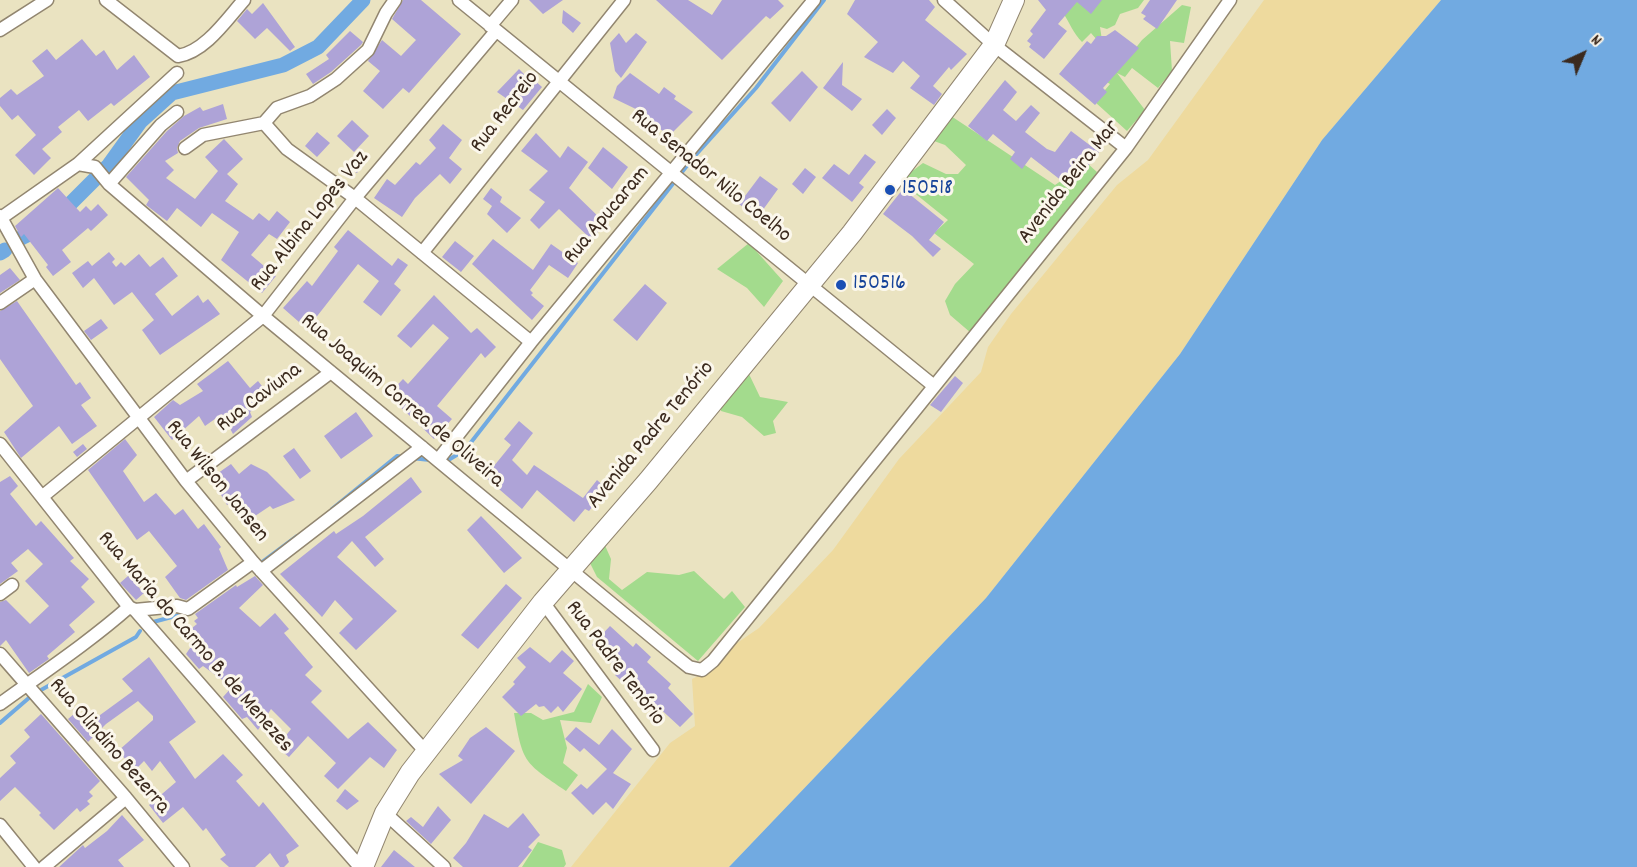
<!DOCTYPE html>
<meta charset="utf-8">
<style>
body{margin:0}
#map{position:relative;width:1637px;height:867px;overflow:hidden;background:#eae3c1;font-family:Dekko,sans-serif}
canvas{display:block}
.north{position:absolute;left:1553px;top:24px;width:60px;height:60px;-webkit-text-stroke:4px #fbf7ec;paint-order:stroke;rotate:44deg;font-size:16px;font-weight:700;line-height:24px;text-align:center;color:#3b2a1e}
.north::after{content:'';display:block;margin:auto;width:21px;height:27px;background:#3b2a1e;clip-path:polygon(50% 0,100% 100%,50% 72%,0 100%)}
</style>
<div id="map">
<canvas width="1637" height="867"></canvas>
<div class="north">N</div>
</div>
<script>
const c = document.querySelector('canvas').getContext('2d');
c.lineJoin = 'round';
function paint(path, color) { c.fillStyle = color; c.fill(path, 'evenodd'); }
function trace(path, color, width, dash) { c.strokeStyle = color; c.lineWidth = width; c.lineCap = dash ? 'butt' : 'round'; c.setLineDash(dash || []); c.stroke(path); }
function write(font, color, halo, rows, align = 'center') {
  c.font = font + ' Dekko,sans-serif'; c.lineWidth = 6; c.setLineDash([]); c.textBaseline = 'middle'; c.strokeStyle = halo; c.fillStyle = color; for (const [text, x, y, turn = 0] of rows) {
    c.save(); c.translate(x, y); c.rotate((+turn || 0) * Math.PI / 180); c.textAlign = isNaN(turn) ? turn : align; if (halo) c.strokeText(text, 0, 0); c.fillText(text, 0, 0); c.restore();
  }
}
const green = new Path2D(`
 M1075,0H1144L1138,8L1120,14L1115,25L1107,29L1100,27L1103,47L1091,33L1082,42C1073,33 1070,23 1063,13Z
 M1182,5L1191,7L1184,43L1170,41L1172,71L1158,88L1132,68L1125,77L1117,73L1145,110L1127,131L1095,102L1110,84L1098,77L1126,60L1142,40Z
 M951,116L1055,185L1087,163L1097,172L1092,183L971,333L950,315L945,301L955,284L974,264L934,233L948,220L907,187V175L923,163L946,174H958L966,165L945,145L934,141Z
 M749,243L783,281L764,307L747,288L717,269Z
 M748,372L760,397L788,402L773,421L776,433L764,436L742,417L721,411V402Z
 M603,541L611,559L609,579L622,590L647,572L679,575L694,571L724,599L732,591L745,607L698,661L597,577L589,561Z
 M588,684L602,697L591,723L560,720L567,748L563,763L578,775L566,791C524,762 523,764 514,713H531L543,720L574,712Z
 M538,842L562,850L566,864L564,867H522Z`);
const sand = new Path2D(`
 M1264,0H1441L1322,140L1180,354L986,598L729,867H571L670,743L695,726L692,679L708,671L734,645L759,628L833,550L899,459L981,372L988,347L1011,314L1117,185L1148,160Z`);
const water = new Path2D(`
 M1441,0H1637V867H729L986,598L1180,354L1322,140Z`);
const stream = new Path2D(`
 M411,458L430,460
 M444,459H450L465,450L693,158L756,88L824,0
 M332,509L397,456L404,457
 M262,562L297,536
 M153,622L187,613
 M41,690L136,637L140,631
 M0,723L30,697`);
const canal = new Path2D(`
 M19,239L51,223L109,165L140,122L172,93L283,65L318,47L363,0
 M0,253L5,250`);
const building = new Path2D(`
 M403,0H421L461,34L409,93L403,88L383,109L363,91L380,71L368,61L382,40L401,56L416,40L392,19Z
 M529,0H563L543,14Z
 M656,0H688L712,15L722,0H778L784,6L770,19L766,16L722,60Z
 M855,0H929L935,7L925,20L967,54L951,70L949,67L933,86L942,94L934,105L910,88L920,76L903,61L893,73L864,57L878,42L847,14Z
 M1038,0H1102L1091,14L1077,2L1058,24L1067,31L1044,59L1029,47L1031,44L1027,41L1033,34L1030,31L1046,10Z
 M1150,0H1177L1157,29L1143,19L1146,16L1141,13Z
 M263,3L295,47L290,51L267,28L255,39L237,21L247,9L252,14Z
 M563,10L581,23L573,33L562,23Z
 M1115,30L1139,48L1103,88L1107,92L1095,105L1059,74L1087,41L1091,44L1097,36H1106Z
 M350,31L363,42L361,45L331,72L313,84L306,74L329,59L326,55Z
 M619,33L626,43L636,33L647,42L621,78L615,71L610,43Z
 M82,39L96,56L104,50L117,70L134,55L150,77L114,106L111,103L88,121L79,110L58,127L62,132L42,149L51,158L34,175L15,155L36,135L18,115L12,120L0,106V98L11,89L17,95L44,76L32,61L47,49L56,60Z
 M843,62L842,85L862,99L852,111L823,88Z
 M519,69L531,81L533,79L542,87L523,110L497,92Z
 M802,71L818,87L790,122L771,103Z
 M630,73L659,94L664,87L676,96L674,99L693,112L670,135L637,116L640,111L613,98L617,86Z
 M1005,80L1017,92L1003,110L1016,121L1031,105L1040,113L1025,132L1047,149L1055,152L1071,131L1099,152L1071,188L1031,157L1022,169L1010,159L1015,152L993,134L987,141L968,126Z
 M223,104L227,119L199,128L180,141L177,148L178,153L165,161L174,170L166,178L195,199L218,171L205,157L224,139L243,159L227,174L238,184L225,201L253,220L259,213L269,221L277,211L290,222L277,239L269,234L251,255L276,276L262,293L221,260L239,232L212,213L201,227L177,208L167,221L146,205L149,200L126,177L167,131L184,116L200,107L203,111Z
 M887,109L896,118L882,135L872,125Z
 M352,120L369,136L354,152L337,136Z
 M443,124L462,140L449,158L462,169L450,184L440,174L415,198L402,217L374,198L387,179L395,185L416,162L420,165L436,148L429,140Z
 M317,132L330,143L317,157L305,146Z
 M536,133L560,158L568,146L588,162L569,188L605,223L592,240L559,209L539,229L530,220L545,202L529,190L548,171L521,151Z
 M603,147L628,167L612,189L588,168Z
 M355,154L365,160L357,173L347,167Z
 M865,154L876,162L859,183L864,187L852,202L822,178L834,164L849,175Z
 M805,168L816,177L803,194L792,184Z
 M760,176L778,189L757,218L739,204Z
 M58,188L80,212L86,206L91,211L98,204L108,215L91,231L88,228L62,250L71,262L53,276L46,267L48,265L24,234L21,237L15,226Z
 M491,188L502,197L500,202L521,218L507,233L487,214L492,206L483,199Z
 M903,189L944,222L929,240L941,249L933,257L912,236L883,214Z
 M348,230L392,266L398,258L408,265L394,284L401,290L381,316L363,302L379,281L358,264L307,329L283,308L307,281L312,286L338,251L334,247Z
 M493,239L533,270L551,244L578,263L568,278L549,265L530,290L533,293L531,295L544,306L532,320L472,264Z
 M455,241L474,256L461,272L442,257Z
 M109,252L115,259L112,262L116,267L121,262L125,266L139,254L150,267L163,257L178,276L155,294L172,316L198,295L203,303L208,299L220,314L160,355L142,330L154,320L132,292L114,305L94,278L83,288L72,273L88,261L92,266Z
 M10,268L20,280L0,293V275Z
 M645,284L667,303L637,341L613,320Z
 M434,295L471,333L477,328L496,347L485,358L481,353L437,406L452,419L434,439L388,395L403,379L408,384L449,338L433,324L411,348L397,336Z
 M17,301L76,385L80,382L91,398L81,405L97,426L72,444L59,426L21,458L4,432L33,406L0,359V311Z
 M101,319L108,328L91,340L84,331Z
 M228,361L250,388L258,381L269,395L250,412L252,417L233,434L222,414L205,426L199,416L172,440L154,417L173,400L180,405L203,391L197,384Z
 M955,376L963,383L941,412L930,405Z
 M356,412L373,436L341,459L324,436Z
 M519,421L533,433L512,460L527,475L534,465L583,498L597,480L607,489L589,511L585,509L574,522L537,490L522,509L485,477L511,445L504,439Z
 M125,439L137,455L123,471L144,502L156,493L175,515L183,509L198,529L204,524L221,547L219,549L228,570L186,600L180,598L165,577L177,566L149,531L137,540L88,470Z
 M83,444L87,449L77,457L73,452Z
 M294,448L311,471L300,479L283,456Z
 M231,464L239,474L251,464L267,472L295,500L273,509L270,506L249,520L234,500L227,505L211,478Z
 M10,476L18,486L10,494L36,526L41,521L74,558L70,561L89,579L81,587L95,602L69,625L75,632L47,656L49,659L29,673L6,640L0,646V602L6,600L30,624L49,606L25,581L43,564L28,549L11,563L18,571L0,584V482Z
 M411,477L422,492L365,537L384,559L375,567L352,541L337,557L397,611L356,650L339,633L353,619L335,600L322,617L280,574L334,531L336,534L363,516Z
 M481,516L522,558L504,573L467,530Z
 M128,576L144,593L136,600L120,583Z
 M255,576L263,585L239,608L260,627L275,613L289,629L284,633L313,667L305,675L322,691L311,702L348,739L368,722L397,750L384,768L370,757L338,789L324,776L336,763L308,736L289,757L277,747L291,729L271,709L258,730L247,717L242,719L223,697L232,687L203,666L199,669L186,654L194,642L187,632L197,624L194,621L198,618L195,614L236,585L237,587Z
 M506,584L522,598L478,649L461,635Z
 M610,626L633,647L636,643L651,657L647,662L671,684L668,688L693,714L680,727L630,681L626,685L615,675L620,670L592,645Z
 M530,647L550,663L562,650L574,661L563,673L582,689L563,712L558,706L551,713L544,706L539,707L536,704L521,716L502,697L515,684L513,682L526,667L517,658Z
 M149,657L196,722L169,742L195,779L223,754L243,775L236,781L259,807L263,802L299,846L286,855L289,862L284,867H280L270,853L255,867H229L220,859L226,855L206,828L203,831L183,807L163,823L149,805L176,782L160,761L152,771L144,761L135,770L118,751L153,720V716L138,701L106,724L88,742L68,719L74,714L85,726L133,691L122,679Z
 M41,714L100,781L89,792L93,796L87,801L90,804L80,812L77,808L54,830L39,815L41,813L15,787L0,801V778L16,763L10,756L30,737L24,730Z
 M486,727L515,751L471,804L439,774L463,760L458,756L470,738Z
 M576,727L599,745L612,729L632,749L613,773L631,784L613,809L606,802L593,815L571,793L581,784L587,789L607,769L584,748L580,752L565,739Z
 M345,789L359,801L347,810L336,801Z
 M438,806L451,820L431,844L406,821L411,817L423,827Z
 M523,813L540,835L528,847L532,850L518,867H463L453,858L466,843L484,814L508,828Z
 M122,815L144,840L118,860L124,867H59L83,845L85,848L107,831Z
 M394,850L415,867H381Z`);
const street = new Path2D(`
 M106,0L178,56C205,52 227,19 244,0
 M459,0L934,386
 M944,0L994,45L1126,148
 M490,26L512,0
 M0,30L47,0
 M264,123L287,149L355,198L531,342
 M185,148L203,135L264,123L277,108L310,96L336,79L368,50L386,13L395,0
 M78,164L95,167L109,184L263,316L670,652L689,667L702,670L713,661L1126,148L1230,0
 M109,184L161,125L177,112
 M0,216L35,279L186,481L253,562L426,752
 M1,218L78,164L177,73
 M422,253L624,0
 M0,303L35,279
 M0,444L129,607L135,610L360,867
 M438,460L531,342L814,0
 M186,481L331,372
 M43,496L263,316L355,198L496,31
 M261,571L422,447
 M0,594L12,585
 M543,602L653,750
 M135,610L177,606L188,609L253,562
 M0,654L126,798L183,867
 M0,704C44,672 88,643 129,607
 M385,813L444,867
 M0,825L34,867
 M44,867L126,798`);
const primary = new Path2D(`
 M363,867L385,813L410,773L543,602L648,481L852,233L994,45L1014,0`);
const markers = [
 [890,190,6,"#1a4fb4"],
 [841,285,6,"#1a4fb4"]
];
const streetNames = [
 ["Rua Recreio",506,113,-52],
 ["Rua Senador Nilo Coelho",710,177,39],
 ["Avenida Beira Mar",1070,183,-52],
 ["Rua Apucaram",608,216,-50],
 ["Rua Albina Lopes Vaz",311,222,-51],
 ["Rua Caviuna",260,399,-37],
 ["Rua Joaquim Correa de Oliveira",401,402,40],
 ["Avenida Padre Tenório",652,436,-50],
 ["Rua Wilson Jansen",216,482,51],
 ["Rua Maria do Carmo B. de Menezes",194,643,49],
 ["Rua Padre Tenório",614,664,53],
 ["Rua Olindino Bezerra",108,747,49]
];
const transitNames = [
 ["150518",902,190],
 ["150516",853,285]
];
paint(green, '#a3db8d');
paint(sand, '#eeda9e');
paint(water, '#71aae1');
trace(stream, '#71aae1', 4);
trace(canal, '#71aae1', 15);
paint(building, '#aea3d7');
trace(street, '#928670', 15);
trace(primary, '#928670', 22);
trace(street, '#fff', 12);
trace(primary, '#fff', 20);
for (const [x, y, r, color] of markers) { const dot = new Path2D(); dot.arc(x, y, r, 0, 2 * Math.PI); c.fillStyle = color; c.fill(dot); trace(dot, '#fbf7ec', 2); }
write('22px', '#3b2a1e', '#fbf7ec', streetNames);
write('22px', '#164399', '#fbf7ec', transitNames, 'left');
</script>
